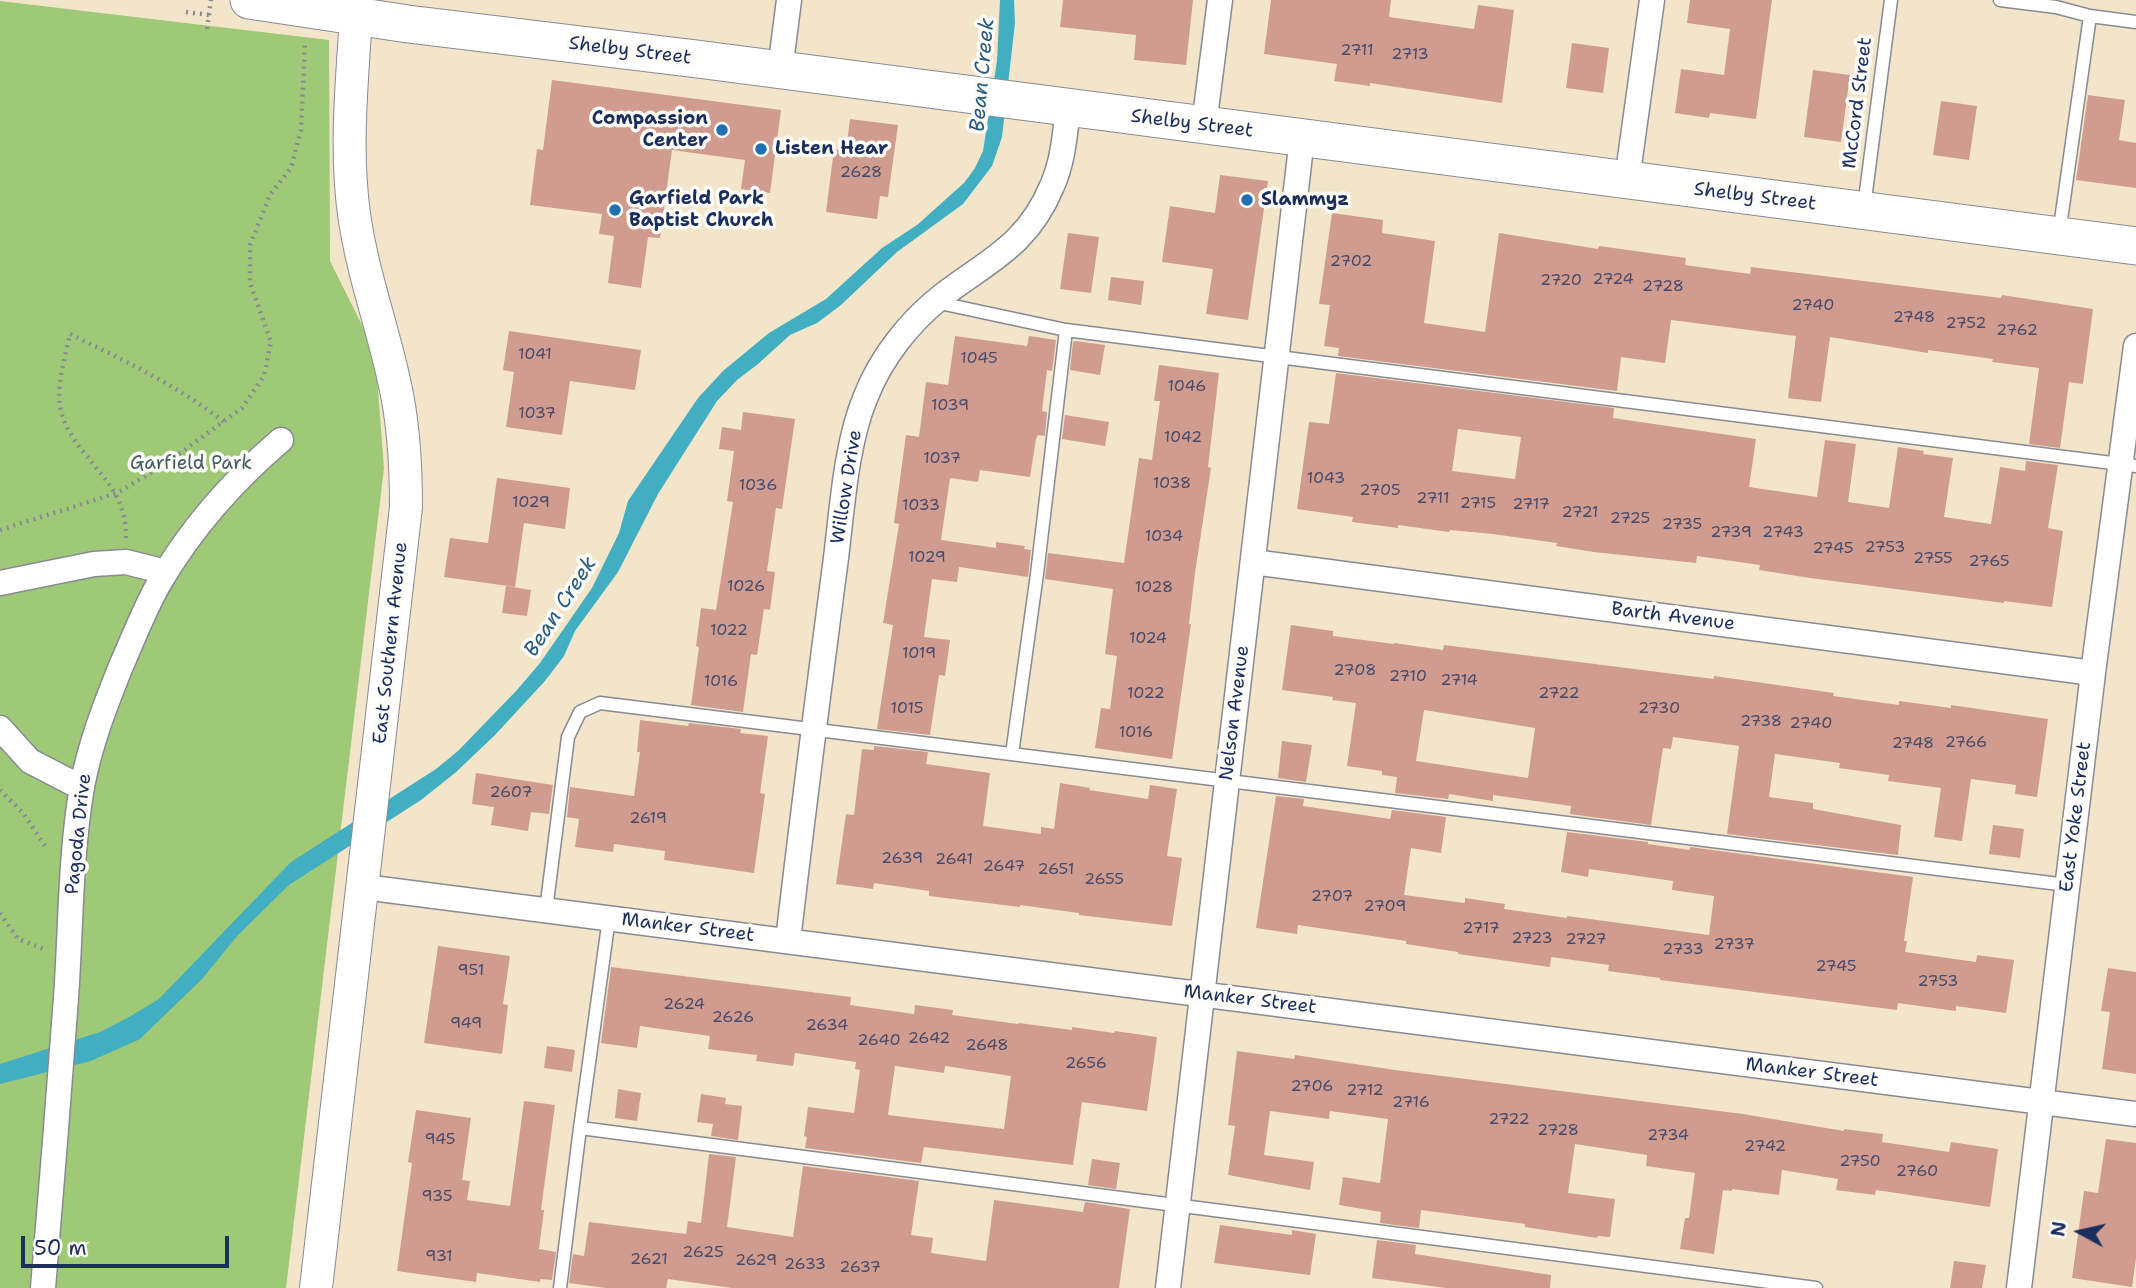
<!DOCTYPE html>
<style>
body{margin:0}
#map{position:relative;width:2136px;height:1288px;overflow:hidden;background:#f3e5ca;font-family:"Shantell Sans",sans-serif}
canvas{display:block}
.north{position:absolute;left:2045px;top:1197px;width:70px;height:70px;-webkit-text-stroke:5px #fdfcf7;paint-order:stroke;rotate:278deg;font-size:19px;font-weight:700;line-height:28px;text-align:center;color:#1b2f5e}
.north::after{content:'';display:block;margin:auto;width:24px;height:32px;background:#1b2f5e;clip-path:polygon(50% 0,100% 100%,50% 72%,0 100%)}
.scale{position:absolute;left:21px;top:1236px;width:208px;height:32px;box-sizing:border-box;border:4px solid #1b2f5e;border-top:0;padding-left:9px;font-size:21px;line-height:24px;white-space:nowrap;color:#1b2f5e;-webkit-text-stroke:5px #fdfcf7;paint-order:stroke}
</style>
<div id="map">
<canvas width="2136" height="1288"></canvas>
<div class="north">N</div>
<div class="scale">50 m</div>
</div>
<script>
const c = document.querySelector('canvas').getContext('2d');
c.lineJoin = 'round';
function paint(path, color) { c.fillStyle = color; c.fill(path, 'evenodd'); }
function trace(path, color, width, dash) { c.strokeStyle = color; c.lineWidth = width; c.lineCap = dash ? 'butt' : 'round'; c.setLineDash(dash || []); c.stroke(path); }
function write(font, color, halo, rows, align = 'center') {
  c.font = font + ' "Shantell Sans",sans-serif'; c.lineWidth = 7; c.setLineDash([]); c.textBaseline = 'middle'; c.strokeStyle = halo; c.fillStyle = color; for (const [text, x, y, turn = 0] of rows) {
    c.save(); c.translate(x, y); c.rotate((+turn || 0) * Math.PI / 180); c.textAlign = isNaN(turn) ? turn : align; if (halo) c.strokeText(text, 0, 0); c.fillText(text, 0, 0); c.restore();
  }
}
const green = new Path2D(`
 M0,1L329,40L330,261L375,351L384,468L286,1288H0Z`);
const water = new Path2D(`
 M1000,0H1014L1015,23L1002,137L992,166L963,204L897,252L841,305L817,323L790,335L758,364L737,380L717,401L658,494L618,572L575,631L564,656L545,681L494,736L455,773L421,800L289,885L238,935L202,979L140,1039L91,1061L0,1084V1064L100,1032L129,1017L159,999L291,862L436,769L458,751L517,690L540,663L592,588L619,533L628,501L698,398L723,371L769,333L826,299L882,248L917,225L964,183L975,168L983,151L997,61Z`);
const building = new Path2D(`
 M1063,0H1193L1186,65L1134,60L1136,35L1060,27Z
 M1271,0H1391L1389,17L1474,29L1478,5L1514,10L1502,103L1370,83V86L1334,81L1337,64L1264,54Z
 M1690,0H1772L1756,119L1710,113L1709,118L1675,113L1681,69L1724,75L1730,29L1687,23Z
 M1572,43L1609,48L1603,93L1566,88Z
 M1813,70L1850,75L1841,142L1804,137Z
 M552,80L781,110L770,193L741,189L745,160L672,150L660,238L648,237L641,288L608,283L614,236L599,234L602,214L530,205L537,149L543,150Z
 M2088,95L2125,100L2119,140L2136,143V188L2076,180Z
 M1941,101L1977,106L1969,160L1933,155Z
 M850,119L898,125L888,197L880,196L877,219L826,212L834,149L846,151Z
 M1220,175L1268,181L1248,320L1206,314L1213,269L1162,262L1170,206L1215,213Z
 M1332,213L1383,220L1382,233L1435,241L1424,323L1485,332L1499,233L1598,249L1599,246L1686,258L1685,265L1750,274L1751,267L2001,298L2002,295L2093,309L2083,384L2069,382L2060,448L2029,444L2039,368L1992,362L1993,359L1928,350V353L1830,337L1821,402L1788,398L1796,336L1671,320L1665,363L1621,357L1617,391L1338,356L1339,348L1324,346L1330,305L1319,304Z
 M1068,233L1099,237L1091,293L1060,289Z
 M1111,277L1144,281L1141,305L1108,300Z
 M509,331L641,350L635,390L570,381L562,435L506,427L514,372L503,370Z
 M955,336L1027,346L1029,336L1056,340L1052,371L1047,370L1042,411L1047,412L1045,436L1038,435L1036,439L1030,477L980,470L978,482L950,478L941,540L996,548V542L1025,546L1024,549L1031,550L1028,577L959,567L957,582L932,579L924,637L950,640L945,676L939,675L930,735L877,729L893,625L883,623L899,524L894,523L906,435L919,437L926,382L948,385Z
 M1076,341L1105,345L1100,375L1070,370L1073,342Z
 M1159,365L1219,373L1208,467L1211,468L1195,573L1189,624H1191L1172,759L1095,748L1101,708L1110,709L1117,656L1105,654L1113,589L1045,579L1048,553L1124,563L1139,458L1152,460L1160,401H1154Z
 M1336,373L1614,408L1613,418L1756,439L1749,487L1817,497L1825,440L1856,444L1848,502L1889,508L1898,447L1924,451L1923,454L1953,458L1944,517L1991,524L2000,467L2025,471L2026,461L2058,465L2048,528L2063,531L2052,607L2004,601V603L1810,578L1759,570L1760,565L1697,556L1696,563L1594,552L1556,546L1557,543L1493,534L1450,530L1449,532L1398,525V528L1352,522L1353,517L1297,509L1309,422L1329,424ZM1458,429L1521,437L1515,479L1452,471Z
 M743,412L795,419L782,509L776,508L767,571L775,572L770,610L764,609L757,655L751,654L743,712L691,705L699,647L696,646L701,608L716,610L733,502L727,501L734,451L719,449L722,427L741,430Z
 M1065,415L1109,422L1105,446L1062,439Z
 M497,478L570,488L565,529L524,523L515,587L444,577L450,538L488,543Z
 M506,586L531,590L527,616L502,613Z
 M1291,625L1333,631V636L1394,644V643L1443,650L1444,645L1714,679V676L1834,693L1833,696L1899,705V701L1951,708V705L2048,719L2037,797L2015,794L2016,785L1971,779L1962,841L1934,837L1941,788L1888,781L1889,775L1839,768L1840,763L1775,754L1769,797L1813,803V809L1901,825L1898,855L1727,834L1739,746L1673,737L1671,749L1663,748L1651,825L1570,814L1571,806L1493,795V801L1449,794L1448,799L1395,793L1397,777L1382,775V771L1347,766L1356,703L1332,700L1333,697L1282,690ZM1424,710L1535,728L1528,778L1416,761Z
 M640,720L688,726L689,723L741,729L740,733L768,736L760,793L765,794L754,873L664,860L665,851L614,844L613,852L575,847L579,819L567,817L570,787L634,796L640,752H637Z
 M1282,741L1312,745L1306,782L1278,778Z
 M874,746L928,752L926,764L990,773L983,826L1041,834V827L1054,829L1060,783L1090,788L1089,790L1148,799L1150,785L1177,789L1167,856L1182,858L1172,926L1079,915V913L1020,905V907L929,896V891L874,883L873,889L836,884L846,814L854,815L862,749L874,750Z
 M476,773L553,785L549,814L531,812L528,831L491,825L494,807L472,804Z
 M1276,796L1304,799L1303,806L1390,819L1392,810L1446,817L1441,853L1411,848L1404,895L1465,903V898L1505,904L1504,909L1567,918V916L1709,935L1714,896L1672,890L1673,881L1589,869L1588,877L1561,872L1567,832L1648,842V844L1690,850V847L1913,877L1904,941H1907L1905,952L1976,962L1977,955L2014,960L2006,1013L1956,1006V1011L1898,1003L1897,1010L1660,980V978L1608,971L1609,965L1551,957L1550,967L1458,954V952L1406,944V941L1298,925L1297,934L1256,928Z
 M1993,825L2024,829L2020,858L1989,854Z
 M438,946L510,956L503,1004L508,1005L502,1054L424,1043Z
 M611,967L851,997L850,1005L914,1014L915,1005L953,1010L952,1015L1018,1024L1019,1023L1072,1030V1027L1114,1033L1115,1031L1157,1037L1147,1111L1082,1102L1073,1165L924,1147L921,1163L805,1148L807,1137L804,1136L808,1107L854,1113L860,1070L855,1069L856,1062L795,1053L793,1066L756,1061L757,1055L708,1049L710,1036L640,1026L637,1048L601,1043ZM895,1066L944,1073L945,1066L1011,1076L1004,1129L888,1115Z
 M2108,968L2136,972V1074L2102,1069L2110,1012L2101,1011Z
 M547,1046L575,1050L572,1072L544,1068Z
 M1237,1051L1294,1059L1295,1055L1395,1070L1743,1114L1844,1131V1129L1883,1134L1882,1142L1949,1152L1951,1142L1998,1149L1990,1207L1876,1190L1875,1195L1836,1190L1838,1179L1782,1170L1779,1195L1732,1189V1191L1723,1190L1714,1254L1680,1249L1685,1218H1689L1695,1173L1646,1166L1647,1155L1575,1144L1568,1193L1615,1199L1610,1237L1598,1236L1597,1238L1525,1227V1224L1421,1210L1419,1228L1380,1223L1381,1212L1339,1205L1343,1177L1380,1183L1388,1119L1330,1111L1329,1119L1270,1111L1264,1155L1314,1162L1310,1190L1228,1175L1235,1126L1228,1125Z
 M618,1089L641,1093L637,1121L615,1118Z
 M701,1094L726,1098L725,1104L742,1106L738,1140L711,1136L713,1124L697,1122Z
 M524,1101L555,1105L541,1210H544L539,1249L556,1252L552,1280L540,1279V1282L477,1273L476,1282L397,1271L412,1163L408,1162L416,1110L471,1118L462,1180L470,1181L467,1200L510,1206Z
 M2106,1139L2136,1143V1258L2132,1287L2072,1278L2084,1191L2098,1193Z
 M709,1154L736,1157L727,1227L793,1237L803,1166L919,1181L911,1235L933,1238L931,1253L986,1261L994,1200L1083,1212L1085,1202L1130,1209L1119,1288H732L668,1279L666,1288H606L569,1283L573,1254L584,1256L589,1222L686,1234L688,1221L701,1223Z
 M1092,1159L1120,1163L1116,1189L1088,1185Z
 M1220,1225L1292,1235V1230L1316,1234L1310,1275L1214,1263Z
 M1377,1240L1416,1245L1415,1254L1551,1275L1550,1288H1446L1372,1278Z
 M1954,1261L1986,1265L1982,1288H1950Z`);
const path = new Path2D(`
 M186,12L209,15
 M207,29L211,0
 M0,530L117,493L164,465L242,408L264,376L271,342L250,283V245L270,195L291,168L301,130L305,43
 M126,538C127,480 78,463 62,415C54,391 65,359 70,334C123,360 177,385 224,422
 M0,790L24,814L47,849
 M0,913L18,939L44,949`);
const service = new Path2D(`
 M2000,0L2056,7L2090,16L2136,22
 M1864,207L1891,0
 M2059,234L2090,16
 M935,302L1066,330L2136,466
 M1012,754L1037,574L1066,330
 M546,910L568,737L580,712L600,703L2067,885
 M609,918L580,1128L1816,1288
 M560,1288L580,1128`);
const minor = new Path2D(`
 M780,70L789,0
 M1204,125L1220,0
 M1627,180L1652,0
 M1253,562L2093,673
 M0,583L94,564L126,562L166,572
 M0,728L30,761L82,788
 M364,887L2136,1114
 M788,941C802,818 818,696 834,573C842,518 844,448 866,396C881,358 909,322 942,296C989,260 1027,246 1052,186C1063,162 1065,134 1068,108
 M43,1288C51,1191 59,1095 66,998C71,928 70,856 82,787C90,744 105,706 121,666C134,637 145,607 161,580C193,526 234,480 281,440
 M1168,1288L1302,138
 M2019,1288L2093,673L2136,346`);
const tertiary = new Path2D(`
 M316,1288L406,507C406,467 404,425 395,385C383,328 362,272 354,214C345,149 352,82 356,16`);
const secondary = new Path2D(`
 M249,0L408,24L697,59L2136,246`);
const markers = [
 [722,130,7,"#1f6fb2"],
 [761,149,7,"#1f6fb2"],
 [1247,200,7,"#1f6fb2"],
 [615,210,7,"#1f6fb2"]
];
const numberNames = [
 ["2711",1357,51],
 ["2713",1410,55],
 ["2628",861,173],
 ["2702",1351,262],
 ["2724",1613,280],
 ["2720",1561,281],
 ["2728",1663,287],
 ["2740",1813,306],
 ["2748",1914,318],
 ["2752",1966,324],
 ["2762",2017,331],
 ["1041",535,355],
 ["1045",979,359],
 ["1046",1187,387],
 ["1039",950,406],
 ["1037",537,414],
 ["1042",1183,438],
 ["1037",942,459],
 ["1043",1326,479],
 ["1038",1172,484],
 ["1036",758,486],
 ["2705",1380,491],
 ["2711",1433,499],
 ["1029",531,503],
 ["2715",1478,504],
 ["2717",1531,505],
 ["1033",921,506],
 ["2721",1580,513],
 ["2725",1630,519],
 ["2735",1682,525],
 ["2739",1731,533],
 ["2743",1783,533],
 ["1034",1164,537],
 ["2753",1885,548],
 ["2745",1833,549],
 ["1029",927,558],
 ["2755",1933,559],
 ["2765",1989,562],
 ["1026",746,587],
 ["1028",1154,588],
 ["1022",729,631],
 ["1024",1148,639],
 ["1019",919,654],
 ["2708",1355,671],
 ["2710",1408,677],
 ["2714",1459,681],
 ["1016",721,682],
 ["1022",1146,694],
 ["2722",1559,694],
 ["1015",907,709],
 ["2730",1659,709],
 ["2738",1761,722],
 ["2740",1811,724],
 ["1016",1136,733],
 ["2766",1966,743],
 ["2748",1913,744],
 ["2607",511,793],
 ["2619",648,819],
 ["2639",902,859],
 ["2641",954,860],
 ["2647",1004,867],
 ["2651",1056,870],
 ["2655",1104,880],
 ["2707",1332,897],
 ["2709",1385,907],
 ["2717",1481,929],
 ["2723",1532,939],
 ["2727",1586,940],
 ["2737",1734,945],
 ["2733",1683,950],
 ["2745",1836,967],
 ["951",471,971],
 ["2753",1938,982],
 ["2624",684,1005],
 ["2626",733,1018],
 ["949",466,1024],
 ["2634",827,1026],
 ["2642",929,1039],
 ["2640",879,1041],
 ["2648",987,1046],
 ["2656",1086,1064],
 ["2706",1312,1087],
 ["2712",1365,1091],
 ["2716",1411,1103],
 ["2722",1509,1120],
 ["2728",1558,1131],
 ["2734",1668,1136],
 ["945",440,1140],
 ["2742",1765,1147],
 ["2750",1860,1162],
 ["2760",1917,1172],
 ["935",437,1197],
 ["2625",703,1253],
 ["931",439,1257],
 ["2621",649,1260],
 ["2629",756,1261],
 ["2633",805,1265],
 ["2637",860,1268]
];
const streetNames = [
 ["Shelby Street",630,51,7],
 ["McCord Street",1858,103,-83],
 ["Shelby Street",1192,124,7],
 ["Shelby Street",1755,197,7],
 ["Willow Drive",847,487,-81],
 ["Barth Avenue",1673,617,7],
 ["East Southern Avenue",391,643,-84],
 ["Nelson Avenue",1235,713,-83],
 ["East Yoke Street",2076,817,-83],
 ["Pagoda Drive",79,834,-84],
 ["Manker Street",688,928,7],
 ["Manker Street",1250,1000,7],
 ["Manker Street",1812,1073,7]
];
const poiNames = [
 ["Compassion",708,119,"right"],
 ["Center",708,141,"right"],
 ["Listen Hear",775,149],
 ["Garfield Park",629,199],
 ["Baptist Church",629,221],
 ["Slammyz",1261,200]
];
const parkNames = [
 ["Garfield Park",191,464]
];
const waterNames = [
 ["Bean Creek",983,75,-85],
 ["Bean Creek",561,607,-57]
];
paint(green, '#9fc976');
paint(water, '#42aec1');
paint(building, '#d09c90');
trace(service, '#878a94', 15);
trace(minor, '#878a94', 27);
trace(tertiary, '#878a94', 34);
trace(secondary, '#878a94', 39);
trace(path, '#878a94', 4.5, [2, 5]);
trace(service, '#fff', 12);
trace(minor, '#fff', 24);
trace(tertiary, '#fff', 32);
trace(secondary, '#fff', 37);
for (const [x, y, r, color] of markers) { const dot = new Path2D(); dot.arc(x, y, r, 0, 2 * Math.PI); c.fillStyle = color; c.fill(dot); trace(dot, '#fdfcf7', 2.5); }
write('16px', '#484a6a', null, numberNames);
write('19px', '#1b2f5e', '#fdfcf7', streetNames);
write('bold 19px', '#1b2f5e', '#fdfcf7', poiNames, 'left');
write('19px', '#435d65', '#fdfcf7', parkNames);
write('italic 21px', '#295b81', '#fdfcf7', waterNames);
</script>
